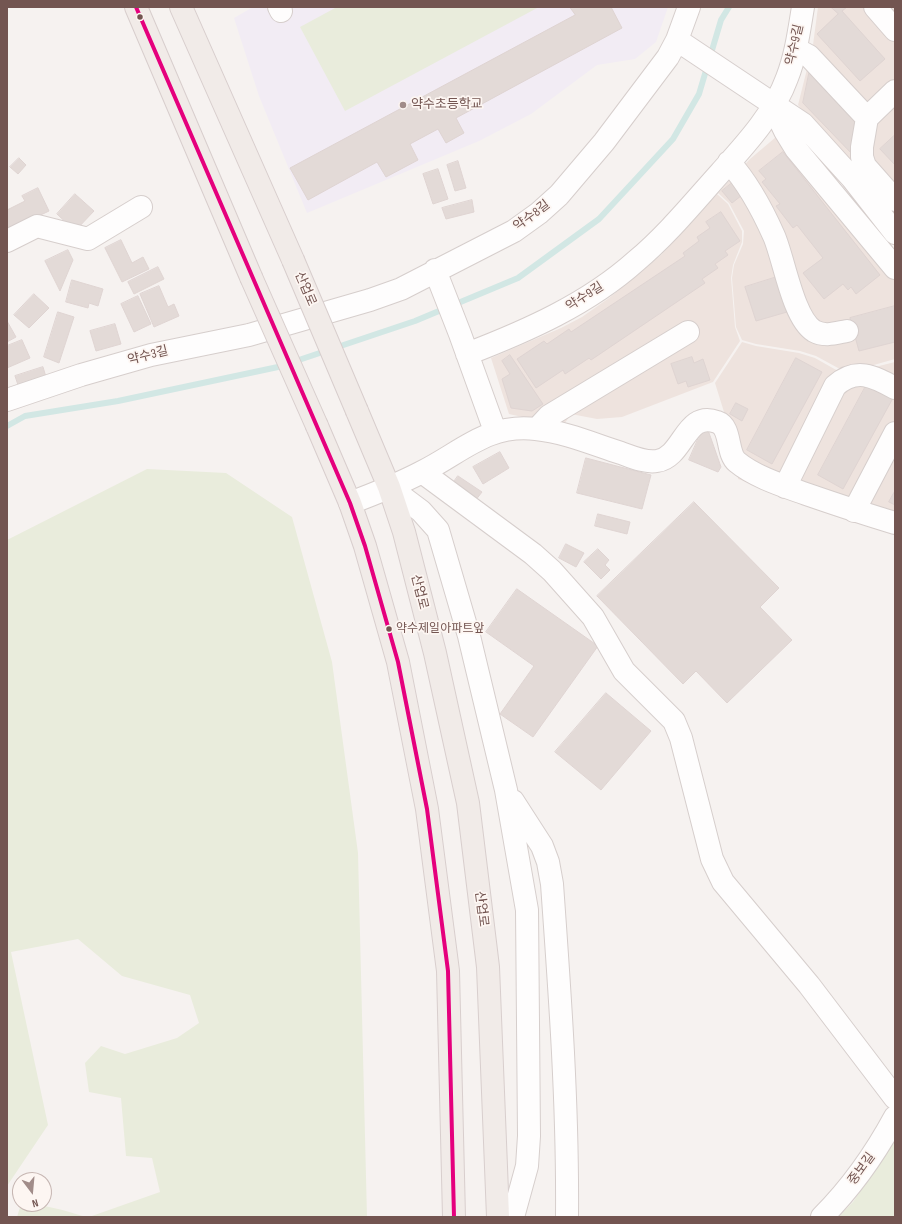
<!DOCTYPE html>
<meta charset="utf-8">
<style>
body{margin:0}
#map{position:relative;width:902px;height:1224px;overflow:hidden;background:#f6f2f0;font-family:"Sofia Sans Condensed",sans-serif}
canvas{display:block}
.frame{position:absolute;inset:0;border:8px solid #735551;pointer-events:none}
.north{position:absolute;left:12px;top:1172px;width:40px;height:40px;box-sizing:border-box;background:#fdf6f2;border:1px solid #c6b6b2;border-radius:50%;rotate:164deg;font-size:11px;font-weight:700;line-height:16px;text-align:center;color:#735551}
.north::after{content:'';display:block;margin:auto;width:14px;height:18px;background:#a18c89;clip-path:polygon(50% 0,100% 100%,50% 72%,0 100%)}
</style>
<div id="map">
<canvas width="902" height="1224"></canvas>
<div class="frame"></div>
<div class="north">N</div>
</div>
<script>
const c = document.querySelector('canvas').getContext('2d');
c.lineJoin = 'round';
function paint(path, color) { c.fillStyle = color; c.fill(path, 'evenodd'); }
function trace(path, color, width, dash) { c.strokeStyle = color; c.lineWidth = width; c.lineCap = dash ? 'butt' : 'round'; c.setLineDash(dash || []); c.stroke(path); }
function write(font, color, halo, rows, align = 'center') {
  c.font = font + ' "Sofia Sans Condensed","Noto Sans KR",sans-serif'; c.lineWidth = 3.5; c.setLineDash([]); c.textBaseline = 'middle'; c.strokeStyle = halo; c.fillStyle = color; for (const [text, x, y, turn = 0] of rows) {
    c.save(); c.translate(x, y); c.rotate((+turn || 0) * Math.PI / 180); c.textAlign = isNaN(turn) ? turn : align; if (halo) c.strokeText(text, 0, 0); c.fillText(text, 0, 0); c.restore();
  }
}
const residential = new Path2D(`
 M818,7H895V220L798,105L813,45Z
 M776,137L895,251V359L863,368L848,370L838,368L816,356L800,351L756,344L742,340L736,327L732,278L734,265L743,244L744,231L729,203L718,193L750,159Z
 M717,194L728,204L742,231V242L733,265L731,278L735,327L740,341L713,382L622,417L597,419L571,414L563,426L509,414L491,358L561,328L582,317L609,298L661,255Z
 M742,342L756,346L799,353L815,358L838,371L863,370L895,362V531L738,479L737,454L715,383Z`);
const education = new Path2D(`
 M253,7H668L656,42L635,59L597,65L531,114L479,141L307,213L259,96L234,18Z`);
const green = new Path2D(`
 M337,7H539L345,111L300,27Z
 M147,469L226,473L292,517L332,662L358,853L367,1217H89L160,1192L152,1158L126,1156L121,1098L89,1092L85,1063L101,1046L125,1054L177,1038L199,1023L190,995L122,976L78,939L11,952L48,1125L7,1186V540Z
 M895,1139V1217H838L853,1202Z
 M21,1204C44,1204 63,1210 86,1217H17Z`);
const stream = new Path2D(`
 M7,426L25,416L118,401L278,367L415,321L518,278L599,219L673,139L699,94L721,20L729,7`);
const building = new Path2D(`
 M570,7H611L622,28L456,118L464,133L446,143L438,129L410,144L418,160L386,177L377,162L308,200L290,168L575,15Z
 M831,7H847L842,11L885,59L860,81L817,34L838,14Z
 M810,69L858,121L853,155L803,103Z
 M895,135V165L880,149Z
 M783,152L880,275L856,294L851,287L848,290L843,284L824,299L803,273L823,258L797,225L793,228L776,206L780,204L762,182L766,179L759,171Z
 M19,158L26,165L18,174L10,167Z
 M458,161L466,188L455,191L447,165Z
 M438,169L448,199L433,204L423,174Z
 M736,180L746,192L732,203L722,191Z
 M38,188L49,211L7,231V210L25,201L22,196Z
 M75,194L94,211L75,231L57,214Z
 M472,200L474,212L446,219L442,208Z
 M721,212L740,241L725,251L728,255L715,264L718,268L702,279L705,283L591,360L589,358L565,374L563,370L536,388L517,359L544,341L547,344L569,329L571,332L685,256L683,253L699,241L697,237L710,228L706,222Z
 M121,240L132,263L143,257L149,269L122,282L105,248Z
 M68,250L73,260L60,291L45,261Z
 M158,267L164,279L134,294L128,282Z
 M777,277L787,312L756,321L745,287Z
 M72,280L103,289L98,306L89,303L88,308L66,302Z
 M159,286L168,307L174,304L179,316L154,327L140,294Z
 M34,294L49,308L29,328L14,315Z
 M138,296L151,324L134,332L121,304Z
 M895,306V342L859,351L850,318Z
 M58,312L74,317L59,363L44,357Z
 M7,321L16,337L7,342Z
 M115,324L121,344L96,351L90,331Z
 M22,340L30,358L7,368V346Z
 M510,355L543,404L532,411L511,408L502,379L510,374L502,361Z
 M692,357L694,363L703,359L710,380L688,387L686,381L678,384L671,364Z
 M796,358L822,372L772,464L747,450Z
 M43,367L46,377L18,385L15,376Z
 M867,384L893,398L843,489L818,475Z
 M736,403L748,409L742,421L730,414Z
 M703,428L708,430L721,467L718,472L689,460Z
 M500,452L509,468L483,484L473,467Z
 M586,458L651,475L642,509L577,493Z
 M458,476L482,492L475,501L451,486Z
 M895,491V505L889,502Z
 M694,502L779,588L760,607L792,640L727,703L696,671L683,684L597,596Z
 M598,514L630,522L627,534L595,526Z
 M566,544L584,553L576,567L559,558Z
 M598,549L609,560L605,565L610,570L601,579L584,562Z
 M517,589L598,646L533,737L500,714L534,666L486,632Z
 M606,693L651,731L601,790L555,752Z`);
const minor = new Path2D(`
 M279,7L281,11
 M875,7L895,30
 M677,40L803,124L852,178L895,233
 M796,49L809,56L867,118
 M895,91L867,118L862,147V157L865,166L895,200
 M773,106L785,131L796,149L895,268
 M729,162C749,184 762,209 774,236C784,259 793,318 814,331C825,337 836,333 847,331
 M7,241L37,226L88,239L141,207
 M435,270L460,334L495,431
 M467,354C527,331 588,304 636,261C667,235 693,203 720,173C745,145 774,114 787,78C796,55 799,31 803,7
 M7,400L81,375L151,355L249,335L370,300L401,289L514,231L539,213L559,195L604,142L668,57L677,40L689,7
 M537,429L549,416L688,332
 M422,472L533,554L552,571L593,617L624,671L674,721L681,738L712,859L723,882L809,985L895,1098
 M389,487L421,511L438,530L469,636L506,790L527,910L529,1136L527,1166L513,1217
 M785,487L835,386C856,367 873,376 895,388
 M350,503C374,494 399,484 422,472C462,452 488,423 536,429C565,432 593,444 621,453C632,457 645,463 657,461C684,457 685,410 717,422C732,427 726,453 737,462C755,477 784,486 806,494C835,504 865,514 895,523
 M854,511L895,433
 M513,801L542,846L548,862L552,884C560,995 568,1106 567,1217
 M822,1217C852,1187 875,1154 895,1117`);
const major = new Path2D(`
 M136,7L251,277
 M181,7L293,260
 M357,411L389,487L404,532L435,653L468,803L488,967L498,1217
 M317,426L350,503L365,546L398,662L427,809L448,971L454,1217`);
const majorBridge = new Path2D(`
 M293,260L357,411
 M251,277L317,426`);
const bus1 = new Path2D(`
 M136,7L350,503L365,546L398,662L427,809L448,971L454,1217`);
const markers = [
 [140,17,3.5,"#735551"],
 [403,105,4,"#a18c89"],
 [389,629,3.5,"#735551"]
];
const busNames = [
 ["약수제일아파트앞",396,629]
];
const streetNames = [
 ["약수9길",795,45,-77],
 ["약수8길",532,216,-37],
 ["산업로",305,289,67],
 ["약수9길",585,297,-33],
 ["약수3길",148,356,-14],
 ["산업로",419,592,76],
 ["산업로",481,909,83],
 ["중보길",862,1169,-54]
];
const poiNames = [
 ["약수초등학교",411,105]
];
paint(residential, '#eee3de');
paint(education, '#f2ecf4');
paint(green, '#e9ecdc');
trace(stream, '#d2e7e4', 6);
paint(building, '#e3dad7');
trace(building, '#dfd4d2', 1);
trace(minor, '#d6cecc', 24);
trace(major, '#d8cecd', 24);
trace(minor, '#fefdfd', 22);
trace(major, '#f1ebe8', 22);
trace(majorBridge, '#d8cecd', 24, []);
trace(majorBridge, '#f1ebe8', 22);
trace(bus1, '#e5007d', 4);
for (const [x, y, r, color] of markers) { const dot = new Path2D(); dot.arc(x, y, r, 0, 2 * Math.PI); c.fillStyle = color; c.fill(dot); trace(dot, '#fdf6f2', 1.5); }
write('12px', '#735551', '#fdf6f2', busNames, 'left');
write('13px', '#735551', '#fdf6f2', streetNames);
write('13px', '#735551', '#fdf6f2', poiNames, 'left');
</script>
